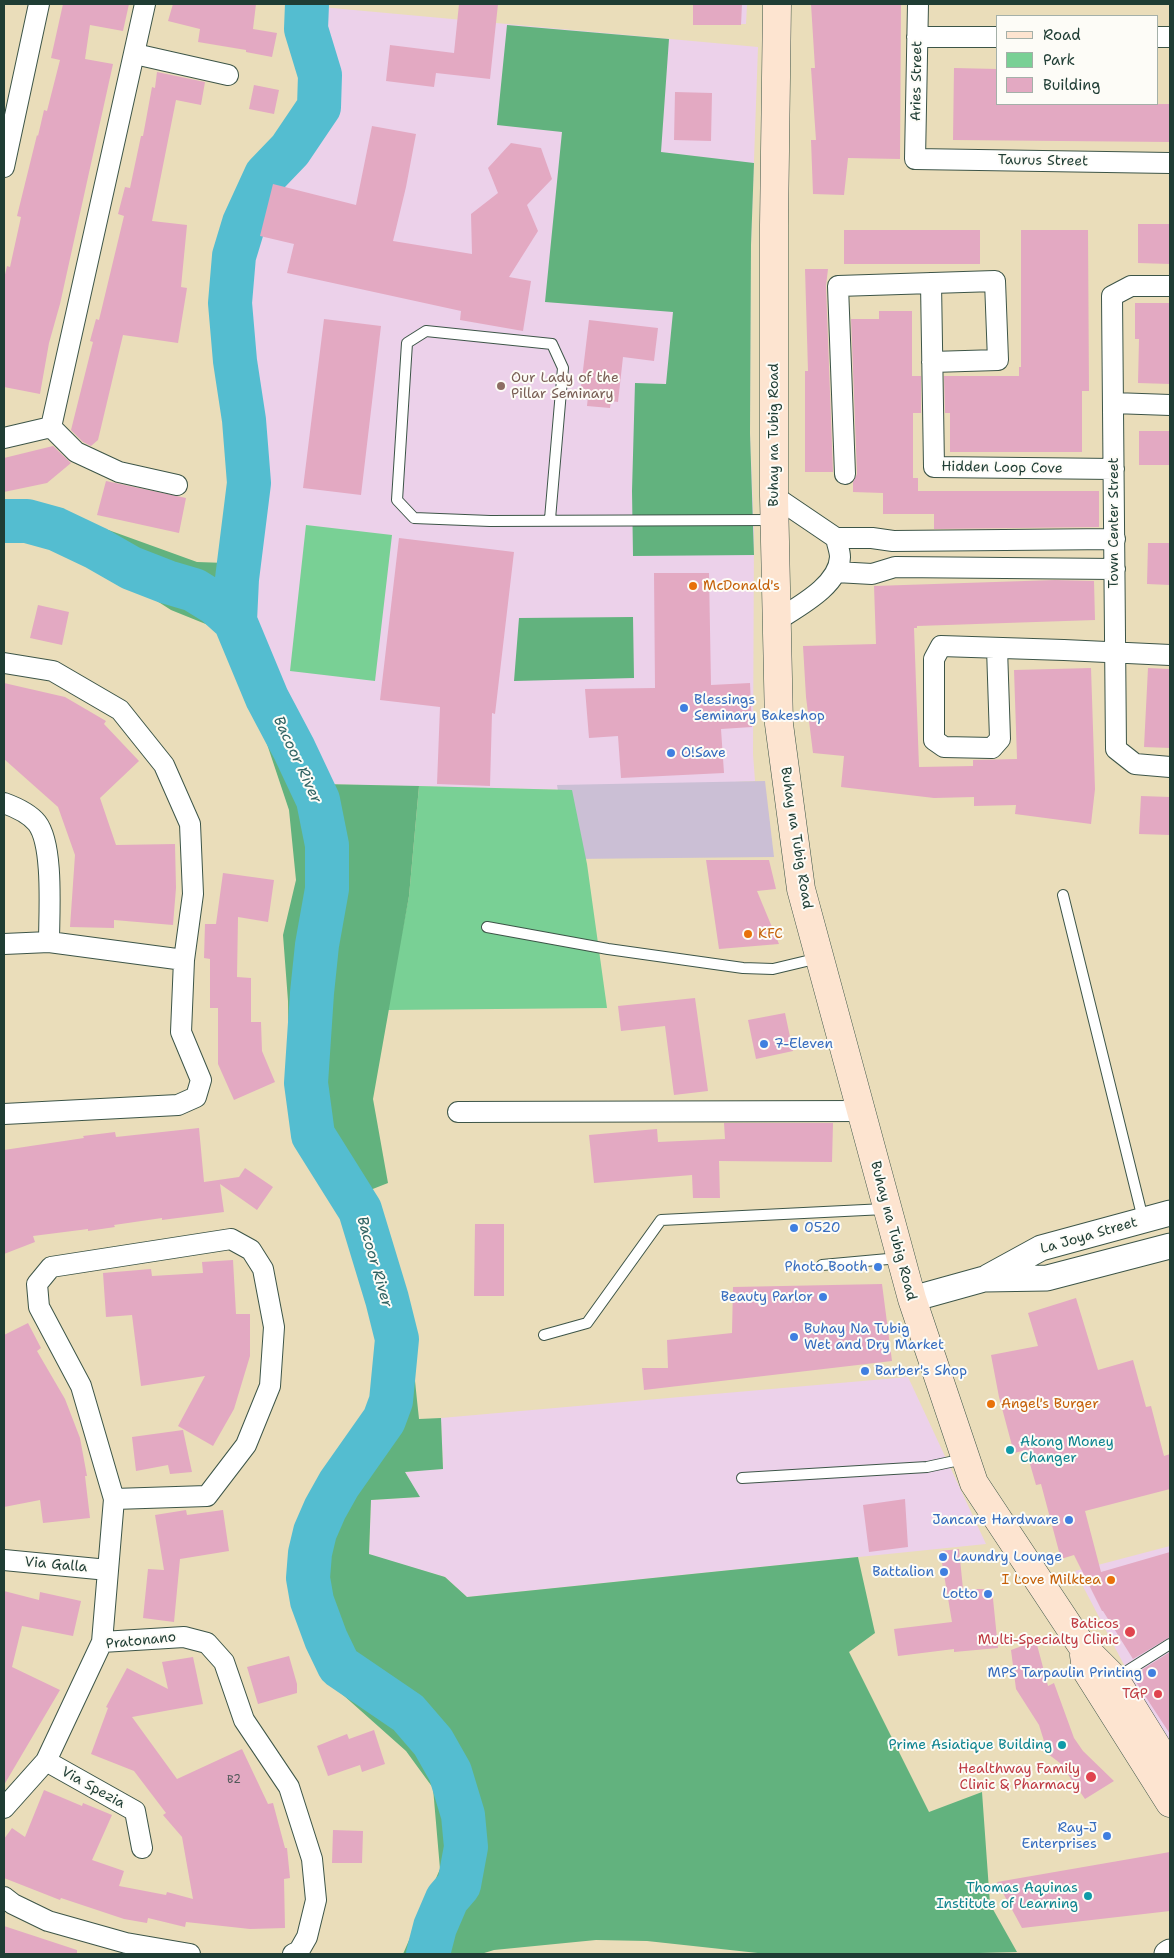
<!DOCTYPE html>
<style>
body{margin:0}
#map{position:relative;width:1174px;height:1958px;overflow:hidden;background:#eaddba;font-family:"Shantell Sans",sans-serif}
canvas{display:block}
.frame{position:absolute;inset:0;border:5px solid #1f3d34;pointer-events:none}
.legend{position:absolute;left:996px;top:15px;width:162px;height:90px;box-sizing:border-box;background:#fdfcf7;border:1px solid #a4b0a9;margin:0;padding:6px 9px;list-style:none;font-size:15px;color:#1f3d34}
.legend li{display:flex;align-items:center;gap:10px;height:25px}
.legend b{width:25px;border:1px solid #a4b0a9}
</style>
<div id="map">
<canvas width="1174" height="1958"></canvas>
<div class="frame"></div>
<ul class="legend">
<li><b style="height:6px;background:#fde4d0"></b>Road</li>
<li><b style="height:14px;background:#79d095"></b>Park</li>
<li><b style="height:14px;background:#e3a9c2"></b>Building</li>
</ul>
</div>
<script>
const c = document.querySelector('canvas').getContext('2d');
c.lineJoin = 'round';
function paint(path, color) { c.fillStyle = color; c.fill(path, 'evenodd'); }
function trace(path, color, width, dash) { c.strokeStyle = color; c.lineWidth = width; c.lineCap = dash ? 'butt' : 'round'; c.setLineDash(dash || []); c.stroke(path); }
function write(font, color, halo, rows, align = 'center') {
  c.font = font + ' "Shantell Sans",sans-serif'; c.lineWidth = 4; c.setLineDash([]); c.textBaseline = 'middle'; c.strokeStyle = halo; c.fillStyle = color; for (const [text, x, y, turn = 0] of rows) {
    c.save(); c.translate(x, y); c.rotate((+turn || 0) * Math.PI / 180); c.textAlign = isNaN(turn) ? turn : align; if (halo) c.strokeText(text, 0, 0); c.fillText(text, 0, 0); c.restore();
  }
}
const built = new Path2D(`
 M720,4H747L746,24H721Z
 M321,7L758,47L751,245L750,433L754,530L753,754L755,781L572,790L322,784L290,701L260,645L254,615L260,558L262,503L261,436L238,303L246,236L262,193L297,166L320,131L330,94Z
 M908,1377L986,1544L467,1597L445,1577L369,1555L371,1500L419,1497L405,1472L443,1468L441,1418Z
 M1170,1546V1753L1075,1571Z`);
const industrial = new Path2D(`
 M765,781L774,857L570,859L557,785Z`);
const green = new Path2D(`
 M306,525L392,535L375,681L290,671Z
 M419,786L572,790L587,864L607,1008L387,1010L409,896Z`);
const forest = new Path2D(`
 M288,4H322L330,94L320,131L297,166L262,193L246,236L238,303L261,436L262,503L260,558L254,615L260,645L290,701L322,784L419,786L409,896L373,1099L388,1183L360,1194C379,1241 402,1289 410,1339C414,1366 416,1393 419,1419L441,1418L443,1469L405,1472L420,1497L371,1500L369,1554L445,1577L467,1597L858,1557L875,1633L849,1652L929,1812L982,1792L990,1904L1017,1952L942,1954H767L647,1941L596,1940L494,1950L481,1954H403L440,1869L433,1788L406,1751L324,1678L296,1585L302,1531L310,1511L324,1486L375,1406L386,1338L374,1296L342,1209L298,1138L289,1081L288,1001L283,935L296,880L289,810L266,741L218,629L171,610L96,562L49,540L4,536V507L37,509L78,519L197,562L226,563L234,498L230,440L221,361L220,282L229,218L262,159L311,97L298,52Z
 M507,25L669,39L661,152L754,163L751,245L750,433L754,555L633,556L632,491L635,383L666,384L673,312L545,302L562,132L497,125Z
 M633,617L634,678L514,681L519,618Z`);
const river = new Path2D(`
 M4,521H27L56,529L96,548L131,568L167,582L194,590L215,603L235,621L267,698L294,749L318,800L327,845V889L317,945L312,993L306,1083L313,1135L360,1210L387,1299L397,1339L391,1401L384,1420L339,1484L325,1509L315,1532L310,1553L308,1578L312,1601L326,1639L339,1666L408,1713L433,1742L450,1772L463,1815L466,1847L459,1885L447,1899L435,1927L428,1954
 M235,621L237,579L249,483L244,420L235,361L230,303L234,256L244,223L266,175L290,150L319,107L320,75L306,29L307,4`);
const building = new Path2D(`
 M63,4H129L123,31L90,25L85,59L113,64L60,304L49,343L40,394L4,387V279L7,266L10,267L21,217L17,216L37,135L38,136L44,110L47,111L60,60L51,58Z
 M173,4H256L253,29L277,33L272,57L246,52V50L198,42L200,29L168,21Z
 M459,4H498L490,79L436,73L434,87L386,81L390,45L454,53Z
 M693,4H742L741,25H693Z
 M811,4H901L900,159L848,158L844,195L813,194L811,140H816L811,68H815Z
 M954,68L998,69V104H1170V142L953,140Z
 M157,72L205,82L201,105L176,100L152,221L187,225L181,287L187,288L178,343L123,335L98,440L91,446L83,442L71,430L93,342L90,341L96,319L99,320L124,216L118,214L125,187L130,188L141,136H143L152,87L155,88Z
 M254,85L279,90L274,114L249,109Z
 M675,92L712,93L711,141L674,140Z
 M372,126L416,134L406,187L393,241L472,254L471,214L498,193L488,168L511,143L541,148L552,179L527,205L538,231L509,277L531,281L523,331L460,320L461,311L287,273L294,244L260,236L273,184L356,205Z
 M1138,224H1170V264L1138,263Z
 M844,230H980V264H844Z
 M1021,230H1088L1089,391H1082V452H950V413H945L944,376H1019V367H1021Z
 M805,269H828L826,286L833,472H805V371H808Z
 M1135,303H1170V384L1138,383L1139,339H1135Z
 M879,311H912V376H921V413H913V478H918V491H1099V527L934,529V514H883V493L853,492V482L857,474L851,319H879Z
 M324,319L381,326L361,495L303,488Z
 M589,320L658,328L654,361L623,357L618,402L611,401L610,408L587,406L588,396L580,395Z
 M1139,431H1170V465H1139Z
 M53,446L71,463L47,483L4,492V458Z
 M106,481L186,498L179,533L97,515Z
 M399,538L514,552L495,714L492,713L490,786L437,784L440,707L380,700Z
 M1148,543H1170V585L1147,584Z
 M654,573H709L711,685L750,683L752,727L721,729L724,773L621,778L618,736L589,738L585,689L655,688Z
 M1055,580L1094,581L1095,620L917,626V628H914L919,767L973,766V760L1017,759L1014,670L1091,668L1095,789L1091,824L1015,814L1016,805L974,806V797L934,798L841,787L844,756L813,753L806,697L803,646L876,644L874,586Z
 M38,605L69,612L62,645L30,638Z
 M1148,668L1170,669V748L1144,747Z
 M4,683L65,697L106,721L104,724L139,761L100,798L116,845L175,844L176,888L173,925L114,920V928L70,927L75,855L58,807L4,759Z
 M1141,796L1170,797V835L1139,834Z
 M706,860H769L776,889L757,891L779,944L719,949Z
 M223,873L274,880L268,922L238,917L237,977L251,978V1022H261L262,1051L275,1082L234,1100L218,1064V1008H210V959L204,958L205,924H216Z
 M695,998L708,1091L674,1095L665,1026L621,1031L618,1006Z
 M785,1013L793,1051L756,1059L748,1020Z
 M724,1123H833L832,1162L719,1161L720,1198H693L692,1175L594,1183L589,1135L657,1129L658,1142L725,1139Z
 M199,1128L204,1182L239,1177L245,1168L273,1187L257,1210L220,1184L224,1212L162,1220V1218L114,1225L115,1227L88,1231V1229L33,1236L35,1242L4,1254V1150L84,1138L83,1136L115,1132L116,1137Z
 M475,1224H504V1296H474Z
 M233,1260L236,1314H250V1356L234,1409L213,1446L178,1426L205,1376L141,1386L132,1315L106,1317L103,1273L151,1269L152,1276L203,1273L202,1262Z
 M882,1284L892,1361L644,1390L642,1368H668L667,1340L732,1333L733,1287Z
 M1076,1298L1098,1370L1133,1360L1146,1407L1151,1406L1164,1456L1170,1454V1489L1085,1511L1101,1572L1170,1552V1637L1133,1659L1103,1611H1102L1074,1555L1061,1559L1041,1484L1036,1485L1026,1450L1014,1453L999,1397L991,1355L1038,1346L1028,1313Z
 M28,1323L41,1348L37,1351L65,1399L80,1438L87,1476H85L90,1518L43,1523L40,1500L4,1507V1335Z
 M183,1430L192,1472L170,1474L168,1465L136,1471L132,1437Z
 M905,1499L908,1547L869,1552L863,1505Z
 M186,1510L187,1515L223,1510L229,1551L180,1559L174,1622L143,1618L148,1569L164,1570L155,1515Z
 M959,1549L963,1589H992L998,1648L954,1652V1649L898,1656L894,1629L952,1622L940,1551Z
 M4,1591L39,1600L40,1592L81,1601L73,1636L22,1626L12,1667L60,1690L4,1785Z
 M1036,1641L1048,1686L1054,1683L1074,1738L1083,1751L1114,1781L1085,1799L1060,1763L1048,1754L1039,1725L1016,1689L1011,1650Z
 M1170,1652V1734L1134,1679L1141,1674L1140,1671Z
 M289,1656L297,1684V1693L258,1704L247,1667Z
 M193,1657L203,1704L132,1717L177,1779L242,1749L268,1804L273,1803L285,1848H287L290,1878L284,1879L285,1928L250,1929L186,1922L185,1927L148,1918L147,1923L124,1919L61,1898L60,1900L4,1878V1839L12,1828L25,1837L44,1790L82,1806L83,1803L112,1815L92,1860L124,1871L119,1886L166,1895L167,1892L193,1899L182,1837L163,1815L166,1813L134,1771L91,1754L108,1708L106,1707L127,1668L168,1689L162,1662Z
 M374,1730L385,1764L362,1772L360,1765L328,1776L317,1746L347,1734L349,1739Z
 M333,1830L363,1831L362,1863H332Z
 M1170,1852V1911L1022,1928L997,1882Z
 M4,1926L77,1950V1954H4Z`);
const service = new Path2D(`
 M550,519L563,368L552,344L426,331L407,343L397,500L414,518L490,521L773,520
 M1063,895L1143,1219
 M487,927L608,949L743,968L773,969L819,958
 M822,1265L899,1258
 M544,1335L587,1323L661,1220L885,1209
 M742,1478L927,1467L964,1459
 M1116,1678L1170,1644`);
const minor = new Path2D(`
 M918,4L915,159L1170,163
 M917,37H998
 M1158,37H1170
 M135,54L228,75
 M4,167L39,4
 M931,283L934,467L1114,469
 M1170,286H1131L1112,296L1116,749L1135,764L1170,767
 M1113,403L1170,405
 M51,427L145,4
 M4,438L51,427L76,452L119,472L177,485
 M845,474L838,286L995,281L998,360L932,362
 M774,496L836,538C837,544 840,551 840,557C839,586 797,607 776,621
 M836,538H872L893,541L1115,539
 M836,572L872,574L895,567L1115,569
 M997,648L1000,739L992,748L944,747L934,740V659L941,646C1018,648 1094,651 1170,655
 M4,663L53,671L120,710L164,765L190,824L193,894L184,960
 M4,803C15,807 29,813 37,823C54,845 49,914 49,942
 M4,944L49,942L184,960L181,1032L201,1080L196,1097L178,1105L4,1114
 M458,1112L861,1111
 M4,1560L108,1570
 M102,1642L184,1637L207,1643L224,1662L244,1720L289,1787L312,1859L316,1900L307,1937L299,1951L293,1954
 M46,1761L135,1811L142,1848
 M4,1808L46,1761L102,1642L114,1499L81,1386L39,1307L37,1284L51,1267L231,1239L251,1250L263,1269L274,1327L270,1386L246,1445L207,1496L114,1499
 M4,1897L13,1904L48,1921L126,1943L190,1954`);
const tertiary = new Path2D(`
 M988,1277L1041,1248L1170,1213
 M912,1299L984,1279L1047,1278L1170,1246
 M1167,1954L1170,1952`);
const secondary = new Path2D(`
 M777,4L774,225V496L779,724L801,889L912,1299L974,1483L1082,1646L1115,1679L1170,1768
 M1084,1655L1086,1670L1170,1803`);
const markers = [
 [501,386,5,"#8d6e63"],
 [693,586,5,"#e8710a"],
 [684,708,5,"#3f7fe0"],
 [671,753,5,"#3f7fe0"],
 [748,934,5,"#e8710a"],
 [764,1044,5,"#3f7fe0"],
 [794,1228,5,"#3f7fe0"],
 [878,1267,5,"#3f7fe0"],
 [823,1297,5,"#3f7fe0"],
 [794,1337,5,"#3f7fe0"],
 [865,1371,5,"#3f7fe0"],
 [991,1404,5,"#e8710a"],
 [1010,1450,5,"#0f9aa8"],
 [1069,1520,5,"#3f7fe0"],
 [943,1557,5,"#3f7fe0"],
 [944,1572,5,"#3f7fe0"],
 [1111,1580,5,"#e8710a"],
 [988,1594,5,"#3f7fe0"],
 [1130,1632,6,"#e0444e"],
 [1152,1673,5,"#3f7fe0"],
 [1158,1694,5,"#e0444e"],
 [1062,1745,5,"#0f9aa8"],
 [1091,1777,6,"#e0444e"],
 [1107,1836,5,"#3f7fe0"],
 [1088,1896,5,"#0f9aa8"]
];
const numberNames = [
 ["B2",234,1780]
];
const streetNames = [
 ["Aries Street",917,81,-89],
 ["Taurus Street",1043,161,1],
 ["Buhay na Tubig Road",774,435,-90],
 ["Hidden Loop Cove",1002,468,1],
 ["Town Center Street",1114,523,-90],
 ["Buhay na Tubig Road",796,838,81],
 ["Buhay na Tubig Road",893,1231,75],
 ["La Joya Street",1089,1236,-16],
 ["Via Galla",56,1565,5],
 ["Pratonano",141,1641,-6],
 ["Via Spezia",93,1788,29]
];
const educationNames = [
 ["Our Lady of the",511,378],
 ["Pillar Seminary",511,394]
];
const foodNames = [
 ["McDonald's",703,586],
 ["KFC",758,934],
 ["Angel's Burger",1001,1404],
 ["I Love Milktea",1101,1580,"right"]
];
const shopNames = [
 ["Blessings",694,700],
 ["Seminary Bakeshop",694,716],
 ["O!Save",681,753],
 ["7-Eleven",774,1044],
 ["0520",804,1228],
 ["Photo Booth",868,1267,"right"],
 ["Beauty Parlor",813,1297,"right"],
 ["Buhay Na Tubig",804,1329],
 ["Wet and Dry Market",804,1345],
 ["Barber's Shop",875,1371],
 ["Jancare Hardware",1059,1520,"right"],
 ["Laundry Lounge",953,1557],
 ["Battalion",934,1572,"right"],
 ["Lotto",978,1594,"right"],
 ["MPS Tarpaulin Printing",1142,1673,"right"],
 ["Ray-J",1097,1828,"right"],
 ["Enterprises",1097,1844,"right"]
];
const cultureNames = [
 ["Akong Money",1020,1442,"left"],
 ["Changer",1020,1458,"left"],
 ["Prime Asiatique Building",1052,1745],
 ["Thomas Aquinas",1078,1888],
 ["Institute of Learning",1078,1904]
];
const healthNames = [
 ["Baticos",1119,1624],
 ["Multi-Specialty Clinic",1119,1640],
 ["TGP",1148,1694],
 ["Healthway Family",1080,1769],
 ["Clinic & Pharmacy",1080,1785]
];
const waterNames = [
 ["Bacoor River",297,760,65],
 ["Bacoor River",374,1262,74]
];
paint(built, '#ecd1ea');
paint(industrial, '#cbbfd5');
paint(green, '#79d095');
paint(forest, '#62b27e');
trace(river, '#54bdd0', 44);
paint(building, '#e3a9c2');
trace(service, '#3d5548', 12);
trace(minor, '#3d5548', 22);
trace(tertiary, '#3d5548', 27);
trace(secondary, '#3d5548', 29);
trace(service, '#fff', 10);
trace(minor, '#fff', 20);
trace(tertiary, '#fff', 25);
trace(secondary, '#fde4d0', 28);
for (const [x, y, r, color] of markers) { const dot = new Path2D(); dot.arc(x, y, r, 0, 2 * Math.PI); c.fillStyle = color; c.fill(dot); trace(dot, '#fdfcf7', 2); }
write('11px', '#505858', null, numberNames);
write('14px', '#1f3d34', '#fdfcf7', streetNames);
write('14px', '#785e54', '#fdfcf7', educationNames, 'left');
write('14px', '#c56008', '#fdfcf7', foodNames, 'left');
write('14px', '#366cbe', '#fdfcf7', shopNames, 'left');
write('14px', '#0d838f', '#fdfcf7', cultureNames, 'right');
write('14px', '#be3a42', '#fdfcf7', healthNames, 'right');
write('italic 15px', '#2f6363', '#fdfcf7', waterNames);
</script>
